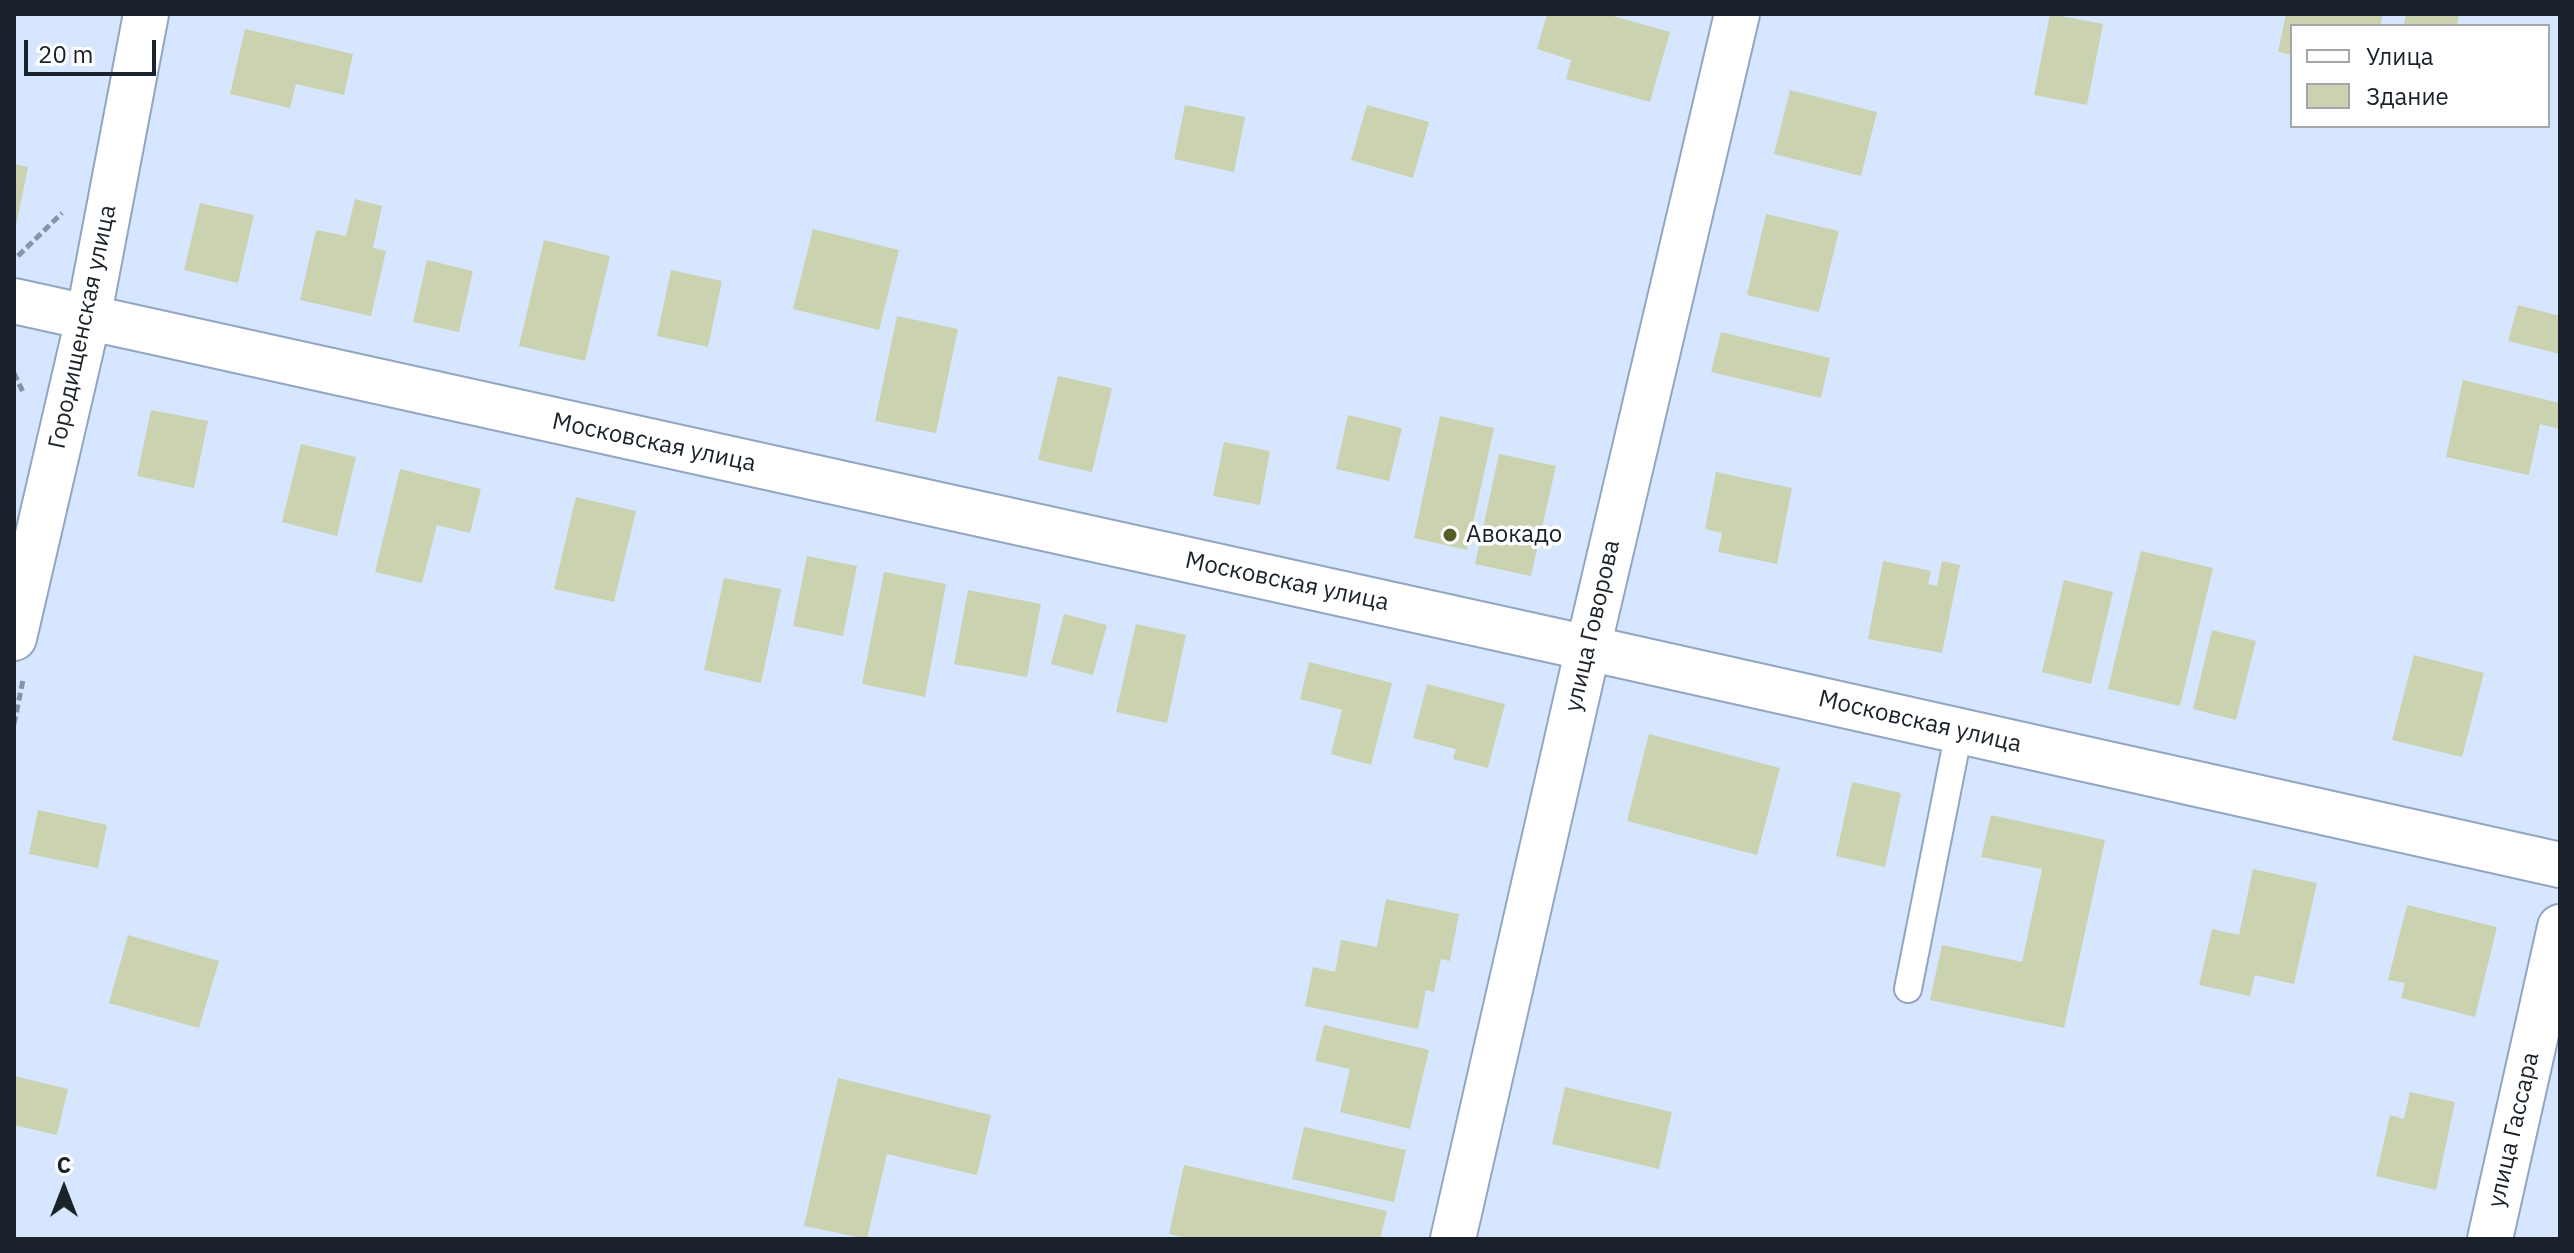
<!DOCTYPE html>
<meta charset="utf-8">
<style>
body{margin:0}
#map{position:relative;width:2574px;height:1253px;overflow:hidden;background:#d6e6fe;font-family:"IBM Plex Sans",sans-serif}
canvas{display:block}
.frame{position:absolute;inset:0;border:16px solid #1a222c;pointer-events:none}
.legend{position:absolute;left:2290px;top:24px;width:260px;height:104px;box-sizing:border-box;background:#fff;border:2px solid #a3a7ab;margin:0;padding:10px 14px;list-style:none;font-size:24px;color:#1a222c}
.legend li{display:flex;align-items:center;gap:16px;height:40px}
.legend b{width:40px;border:2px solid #a3a7ab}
.north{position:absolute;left:24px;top:1149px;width:80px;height:80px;-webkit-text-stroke:6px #fff;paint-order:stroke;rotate:0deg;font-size:22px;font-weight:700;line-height:32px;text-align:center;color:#1a222c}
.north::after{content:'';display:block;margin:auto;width:28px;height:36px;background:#1a222c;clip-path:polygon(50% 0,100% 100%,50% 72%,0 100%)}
.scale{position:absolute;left:24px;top:40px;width:132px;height:36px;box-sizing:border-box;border:4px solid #1a222c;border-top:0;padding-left:10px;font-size:24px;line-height:28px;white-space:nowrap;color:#1a222c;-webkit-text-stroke:6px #fff;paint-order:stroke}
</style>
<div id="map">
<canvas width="2574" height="1253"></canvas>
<div class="frame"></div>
<ul class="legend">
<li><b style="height:10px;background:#fff"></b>Улица</li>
<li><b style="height:22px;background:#cbd2b0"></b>Здание</li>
</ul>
<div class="north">С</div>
<div class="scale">20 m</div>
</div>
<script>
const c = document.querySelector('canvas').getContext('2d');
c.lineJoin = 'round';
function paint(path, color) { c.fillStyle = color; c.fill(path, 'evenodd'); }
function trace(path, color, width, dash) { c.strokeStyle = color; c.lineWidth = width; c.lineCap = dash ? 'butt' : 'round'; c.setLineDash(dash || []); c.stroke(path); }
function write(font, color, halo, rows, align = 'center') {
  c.font = font + ' "IBM Plex Sans",sans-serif'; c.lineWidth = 7; c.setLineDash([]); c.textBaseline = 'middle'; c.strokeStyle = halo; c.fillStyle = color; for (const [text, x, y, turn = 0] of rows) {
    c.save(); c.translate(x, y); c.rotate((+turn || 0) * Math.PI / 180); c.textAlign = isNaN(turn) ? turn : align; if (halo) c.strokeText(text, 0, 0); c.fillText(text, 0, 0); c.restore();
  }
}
const building = new Path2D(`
 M1547,14H1606L1670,32L1650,102L1566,79L1571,60L1537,49Z
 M2050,14L2103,24L2087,105L2034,95Z
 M2286,14H2383L2380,26H2292V55L2278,52Z
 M2406,14H2459L2457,26L2404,24Z
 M245,29L353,54L344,95L296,84L290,108L230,94Z
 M1790,90L1877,112L1861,176L1774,154Z
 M1185,105L1245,117L1234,172L1174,159Z
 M1367,105L1429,122L1413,178L1351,160Z
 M14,164L28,167L15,231H14Z
 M355,199L382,206L373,248L386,251L371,316L300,300L316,230L346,236Z
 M200,203L254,215L238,283L184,270Z
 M1766,214L1839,231L1819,312L1747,295Z
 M813,229L899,250L879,330L793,309Z
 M544,240L610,256L585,361L519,346Z
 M427,260L473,271L459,332L413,322Z
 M671,270L722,281L708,347L657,336Z
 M2518,305L2560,316V354L2508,341Z
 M897,316L958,329L936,433L875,421Z
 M1721,332L1830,358L1821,398L1711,372Z
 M1058,376L1112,388L1092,472L1038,460Z
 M2463,380L2560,403V429L2540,424L2529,475L2446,457Z
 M151,410L208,421L194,488L137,476Z
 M1348,415L1402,428L1389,481L1336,469Z
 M1440,416L1494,428L1467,550L1414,538Z
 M1224,442L1270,451L1260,505L1213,496Z
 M301,444L356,457L337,536L282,522Z
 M1499,454L1556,466L1531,576L1475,564Z
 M400,469L481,489L470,533L437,525L422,583L375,572Z
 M1716,472L1792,488L1777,564L1718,552L1722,533L1705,529Z
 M576,497L636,511L614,602L554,589Z
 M2141,551L2213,568L2180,706L2108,689Z
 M807,556L857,566L843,636L793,626Z
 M1883,561L1931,571L1928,584L1937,586L1942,561L1960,565L1942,653L1868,639Z
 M884,572L946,584L925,697L862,684Z
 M724,578L781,589L761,683L704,670Z
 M2064,580L2113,592L2091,684L2042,672Z
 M968,590L1041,604L1027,677L954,664Z
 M1064,614L1107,625L1093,675L1051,664Z
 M1136,624L1186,635L1167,723L1116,712Z
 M2212,630L2256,641L2236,720L2193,709Z
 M2414,655L2484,673L2462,757L2392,740Z
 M1309,662L1392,683L1371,765L1331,754L1342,710L1300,699Z
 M1427,684L1505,704L1488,768L1453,759L1456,749L1413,738Z
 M1649,734L1780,768L1757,855L1627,821Z
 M1852,782L1901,793L1885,867L1836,856Z
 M38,810L107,825L98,868L29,854Z
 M1991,815L2105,840L2064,1028L1930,1000L1942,945L2022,962L2042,869L1981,857Z
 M2253,869L2317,883L2294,984L2255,975L2250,996L2199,985L2212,929L2239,935Z
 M1386,899L1459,914L1450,961L1441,959L1434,992L1426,990L1418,1029L1305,1006L1313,967L1335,972L1341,940L1377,947Z
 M2407,905L2497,927L2475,1017L2401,998L2405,983L2388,980Z
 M128,935L219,961L199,1028L109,1003Z
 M1324,1025L1429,1050L1410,1129L1340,1112L1350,1069L1315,1061Z
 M14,1076L68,1089L57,1135L14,1125Z
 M838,1078L991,1115L977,1175L887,1154L867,1239L804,1226Z
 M1565,1087L1672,1112L1659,1169L1552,1144Z
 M2410,1092L2455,1102L2436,1190L2376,1176L2390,1115L2404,1119Z
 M1304,1127L1406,1150L1394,1202L1292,1179Z
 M1184,1165L1387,1211L1380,1239H1192L1169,1234Z`);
const path = new Path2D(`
 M18,256L62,213
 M14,373L23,392
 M14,724L23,680`);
const lane = new Path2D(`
 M1908,989L1959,731`);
const street = new Path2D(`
 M88,319L146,14
 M1453,1239L1588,648L1737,14
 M2490,1239L2560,927`);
const secondary = new Path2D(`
 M14,301L1588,648L2560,865
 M14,638L88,319`);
const markers = [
 [1450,535,8,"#555d2b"]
];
const streetNames = [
 ["Городищенская улица",83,327,-78],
 ["Московская улица",654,443,12],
 ["Московская улица",1287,582,12],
 ["улица Говорова",1593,626,-77],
 ["Московская улица",1920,722,13],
 ["улица Гассара",2514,1130,-77]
];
const poiNames = [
 ["Авокадо",1466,535]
];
paint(building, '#cbd2b0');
trace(lane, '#92a5c1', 30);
trace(street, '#92a5c1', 48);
trace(secondary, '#92a5c1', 48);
trace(path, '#8794a6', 5, [8, 4]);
trace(lane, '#fff', 26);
trace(street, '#fff', 44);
trace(secondary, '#fff', 44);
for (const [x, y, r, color] of markers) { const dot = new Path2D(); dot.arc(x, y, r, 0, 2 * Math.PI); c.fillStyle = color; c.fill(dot); trace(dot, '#fff', 3); }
write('24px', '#1a222c', '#fff', streetNames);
write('24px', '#1a222c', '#fff', poiNames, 'left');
</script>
